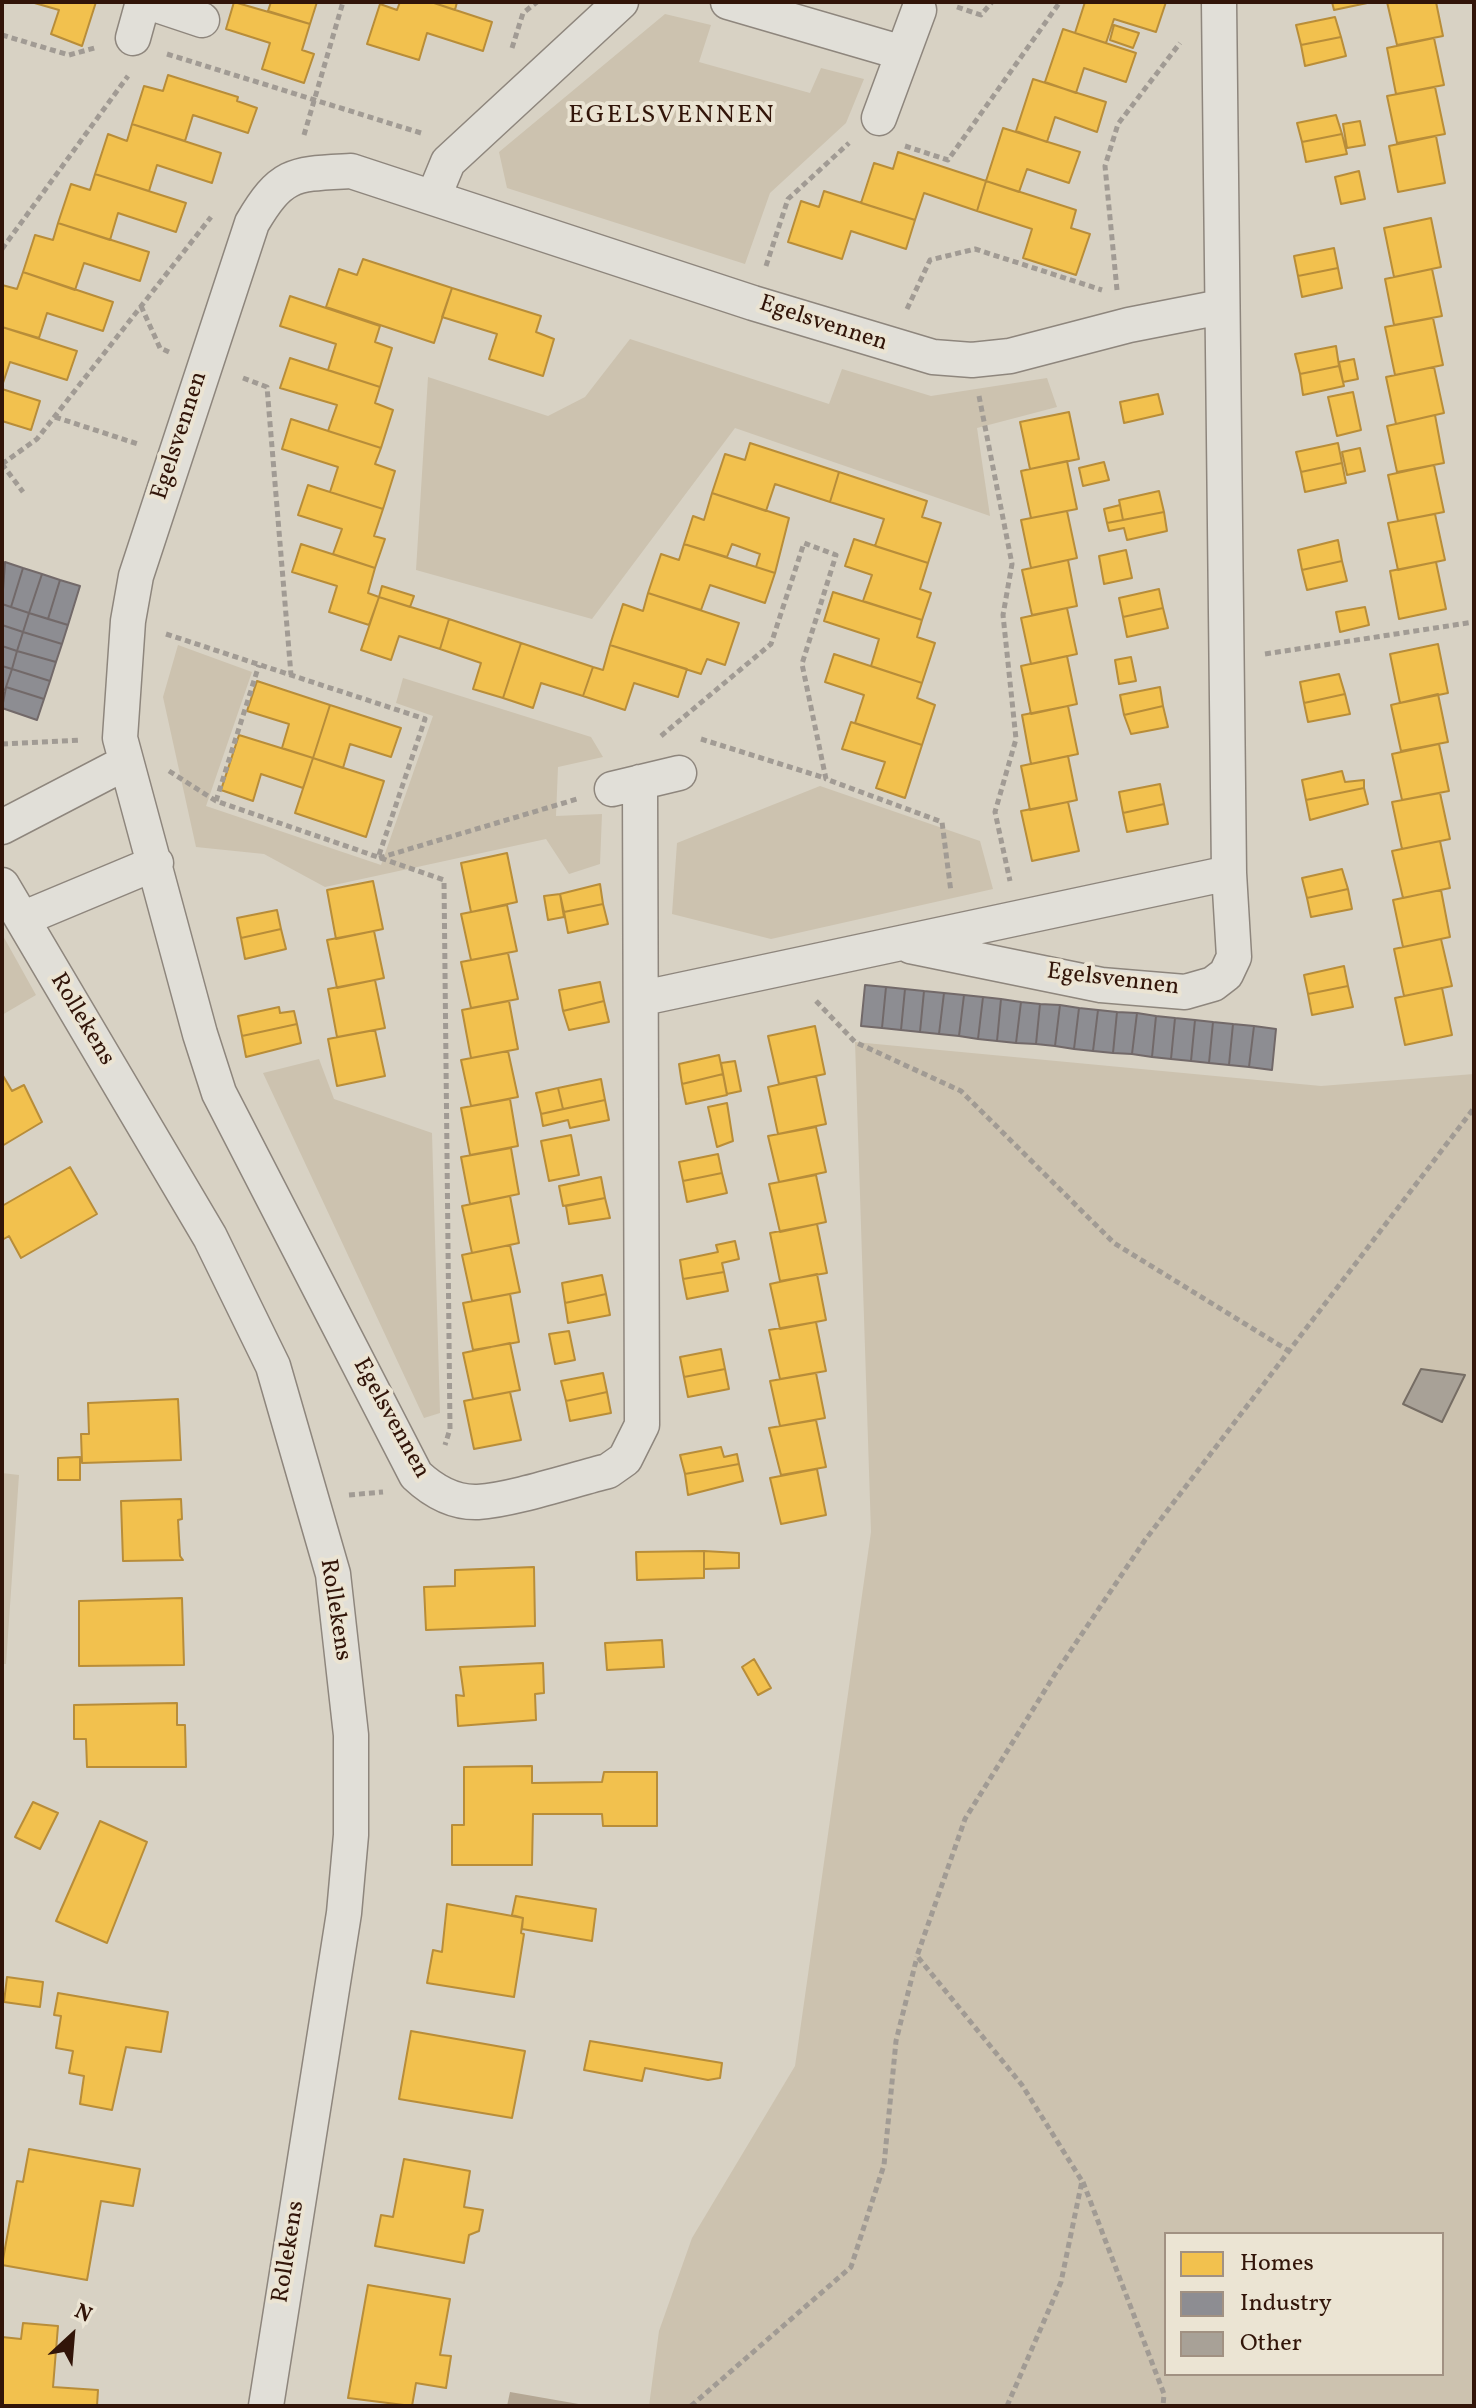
<!DOCTYPE html>
<style>
body{margin:0}
#map{position:relative;width:1476px;height:2408px;overflow:hidden;background:#d8d2c4;font-family:Vollkorn,serif}
canvas{display:block}
.frame{position:absolute;inset:0;border:4px solid #321509;pointer-events:none}
.legend{position:absolute;left:1164px;top:2232px;width:280px;height:144px;box-sizing:border-box;background:#ebe4d3;border:2px solid #a19182;margin:0;padding:10px 14px;list-style:none;font-size:24px;color:#321509}
.legend li{display:flex;align-items:center;gap:16px;height:40px}
.legend b{width:40px;border:2px solid #a19182}
.north{position:absolute;left:32px;top:2296px;width:80px;height:80px;-webkit-text-stroke:6px #ebe4d3;paint-order:stroke;rotate:26deg;font-size:22px;font-weight:700;line-height:32px;text-align:center;color:#321509}
.north::after{content:'';display:block;margin:auto;width:28px;height:36px;background:#321509;clip-path:polygon(50% 0,100% 100%,50% 72%,0 100%)}
</style>
<div id="map">
<canvas width="1476" height="2408"></canvas>
<div class="frame"></div>
<ul class="legend">
<li><b style="height:22px;background:#f2c14e"></b>Homes</li>
<li><b style="height:22px;background:#8d8d92"></b>Industry</li>
<li><b style="height:22px;background:#a8a197"></b>Other</li>
</ul>
<div class="north">N</div>
</div>
<script>
const c = document.querySelector('canvas').getContext('2d');
c.lineJoin = 'round';
function paint(path, color) { c.fillStyle = color; c.fill(path, 'evenodd'); }
function trace(path, color, width, dash) { c.strokeStyle = color; c.lineWidth = width; c.lineCap = dash ? 'butt' : 'round'; c.setLineDash(dash || []); c.stroke(path); }
function write(font, color, halo, rows, align = 'center') {
  c.font = font + ' Vollkorn,serif'; c.lineWidth = 8; c.setLineDash([]); c.textBaseline = 'middle'; c.strokeStyle = halo; c.fillStyle = color; for (const [text, x, y, turn = 0] of rows) {
    c.save(); c.translate(x, y); c.rotate((+turn || 0) * Math.PI / 180); c.textAlign = isNaN(turn) ? turn : align; if (halo) c.strokeText(text, 0, 0); c.fillText(text, 0, 0); c.restore();
  }
}
const green = new Path2D(`
 M665,14L711,25L699,62L810,93L821,68L864,79L846,123L770,193L745,264L507,188L499,152Z
 M630,339L829,404L842,369L931,396L1047,378L1057,407L977,428L990,516L735,428L592,619L416,570L428,377L548,416L585,397Z
 M178,645L252,672L206,806L381,865L433,716L396,703L403,678L591,737L603,757L558,767L556,816L602,814L600,864L569,874L546,839L325,887L264,854L196,847L163,697Z
 M820,786L980,841L993,889L771,939L672,914L677,843Z
 M2,934L36,995L2,1015Z
 M855,1042L1321,1086L1474,1074V2406H649L659,2331L692,2238L795,2066L871,1532ZM1166,2234H1442V2374H1166Z
 M319,1059L334,1099L432,1133L440,1413L424,1418L263,1073Z
 M2,1473L19,1475L6,1664H2Z`);
const water = new Path2D(`
 M510,2392L590,2406H507Z`);
const homes = new Path2D(`
 M31,2H96L82,46L51,34L59,10Z
 M234,2L310,24L302,50L314,54L304,83L262,69L270,43L226,29Z
 M271,2H317L310,24L268,11Z
 M400,2H431L492,22L483,51L427,33L419,60L367,44L380,4L397,10Z
 M431,2H457L455,10Z
 M1085,2H1166L1156,32L1114,19L1106,43L1075,33Z
 M1332,2H1372L1334,10Z
 M1387,2H1436L1443,36L1397,45Z
 M1335,17L1341,37L1301,45L1296,25Z
 M1114,25L1139,33L1133,48L1110,40Z
 M1063,29L1136,53L1126,82L1084,68L1076,93L1045,82Z
 M1341,37L1346,56L1305,66L1301,45Z
 M1434,38L1444,85L1396,94L1387,48Z
 M168,75L238,97L237,101L257,108L248,133L193,115L185,141L132,124L144,86L163,91Z
 M1033,79L1106,102L1097,132L1055,117L1047,142L1016,131Z
 M1435,87L1445,134L1397,143L1387,96Z
 M1336,115L1342,134L1302,142L1297,123Z
 M1360,121L1365,145L1347,148L1343,124Z
 M132,124L221,153L212,183L157,165L149,191L95,174L108,134L127,141Z
 M1003,128L1080,152L1069,183L1027,169L1019,192L986,181Z
 M1342,134L1347,154L1306,162L1302,142Z
 M1436,136L1445,183L1398,192L1389,146Z
 M898,152L986,181L977,211L924,193L915,220L861,203L874,163L893,169Z
 M1359,171L1365,199L1341,204L1335,177Z
 M95,174L186,203L176,232L118,213L110,240L58,223L71,184L90,190Z
 M986,181L1076,210L1071,228L1090,234L1076,275L1023,258L1032,229L977,211Z
 M824,191L915,220L906,249L851,231L842,259L788,242L801,201L819,207Z
 M1431,218L1441,267L1394,277L1384,228Z
 M58,223L149,252L140,281L84,263L75,290L23,272L35,235L53,240Z
 M1334,248L1338,268L1298,276L1294,256Z
 M363,259L452,288L434,343L326,307L339,269L357,275Z
 M1338,268L1342,288L1302,297L1298,276Z
 M1432,269L1442,316L1394,325L1385,279Z
 M23,272L113,302L103,331L47,313L39,338L2,327V285L17,289Z
 M452,288L541,316L536,332L554,339L543,376L489,359L497,334L442,317Z
 M290,296L380,326L375,342L392,348L380,387L328,370L336,344L280,326Z
 M1433,318L1443,365L1395,375L1385,327Z
 M2,327L77,351L67,380L10,362L2,386Z
 M1336,346L1339,366L1300,374L1295,354Z
 M290,358L380,387L375,403L393,410L381,448L328,431L337,405L280,388Z
 M1354,359L1358,379L1343,382L1339,362Z
 M1339,366L1344,386L1303,395L1300,374Z
 M1434,367L1444,413L1396,424L1386,377Z
 M2,389L40,401L31,430L2,421Z
 M1353,392L1361,430L1337,436L1328,397Z
 M1158,394L1163,414L1124,423L1120,402Z
 M1069,412L1079,459L1030,469L1020,422Z
 M1435,415L1444,463L1397,472L1387,426Z
 M291,419L381,448L375,464L395,471L383,509L330,492L338,467L282,449Z
 M750,443L839,472L830,502L775,484L766,511L712,493L725,454L745,460Z
 M1338,443L1342,463L1301,472L1296,452Z
 M1360,448L1365,471L1347,475L1342,452Z
 M1067,461L1077,509L1031,518L1021,471Z
 M1104,462L1109,480L1083,486L1079,468Z
 M1342,463L1346,483L1305,492L1301,472Z
 M1434,465L1444,512L1398,521L1388,475Z
 M839,472L927,501L922,517L941,523L928,563L875,546L884,519L830,502Z
 M308,485L383,509L374,536L385,539L375,568L333,554L342,529L298,515Z
 M1159,491L1164,512L1123,520L1119,500Z
 M712,493L789,518L775,573L756,567L760,554L732,544L727,557L684,544L693,516L704,520Z
 M1120,505L1123,520L1107,523L1104,509Z
 M1067,511L1077,558L1031,568L1021,520Z
 M1164,512L1167,531L1127,540L1124,528L1109,531L1107,523Z
 M1435,514L1445,560L1398,570L1388,523Z
 M854,539L928,563L920,589L931,593L922,620L863,601L872,575L845,566Z
 M1338,540L1342,561L1302,570L1298,550Z
 M301,544L375,568L368,593L379,597L369,625L329,612L337,586L292,572Z
 M684,544L775,573L765,603L710,585L701,610L648,593L661,554L679,560Z
 M1126,550L1132,578L1104,584L1099,556Z
 M1068,560L1077,606L1032,615L1022,570Z
 M1342,561L1347,581L1307,590L1302,570Z
 M1436,562L1446,609L1399,619L1390,571Z
 M382,586L414,596L410,607L379,597Z
 M1159,589L1163,608L1123,617L1119,598Z
 M833,592L922,620L917,637L935,643L922,683L871,666L879,639L824,621Z
 M648,593L739,623L725,665L707,659L701,674L610,645L623,604L643,611Z
 M379,597L449,619L440,649L399,636L391,660L361,650Z
 M1365,607L1369,625L1340,632L1336,612Z
 M1067,608L1077,654L1031,664L1021,618Z
 M1163,608L1168,628L1127,637L1123,617Z
 M449,619L521,643L503,698L473,689L481,663L440,649Z
 M521,643L593,667L583,696L541,683L533,708L503,698Z
 M1438,644L1448,693L1400,703L1390,654Z
 M610,645L687,669L678,697L634,683L625,710L583,696L593,667L603,670Z
 M834,654L922,683L917,698L935,705L922,745L855,723L864,695L825,682Z
 M1067,656L1077,704L1031,714L1021,666Z
 M1131,657L1136,681L1119,684L1115,660Z
 M1339,674L1345,694L1304,703L1300,682Z
 M257,681L330,705L313,758L282,748L289,724L247,711Z
 M1160,687L1163,706L1124,715L1120,695Z
 M1345,694L1350,714L1308,722L1304,703Z
 M1438,694L1448,742L1401,751L1391,705Z
 M330,705L401,728L391,757L350,744L343,768L313,758Z
 M1068,706L1078,754L1031,764L1022,715Z
 M1163,706L1168,727L1131,734L1124,715Z
 M851,722L922,745L905,798L876,788L885,762L842,749Z
 M239,735L313,758L303,788L261,774L253,801L221,790Z
 M1439,744L1449,791L1402,800L1392,754Z
 M1068,756L1077,800L1030,810L1021,766Z
 M313,758L384,781L366,837L295,813Z
 M1342,771L1345,782L1364,780V788L1306,800L1302,780Z
 M1160,784L1164,804L1123,813L1119,792Z
 M1364,788L1368,804L1310,820L1306,800Z
 M1440,793L1450,839L1402,849L1392,802Z
 M1068,802L1079,851L1032,861L1021,811Z
 M1164,804L1168,824L1127,832L1123,813Z
 M1440,841L1450,888L1403,898L1392,851Z
 M507,853L517,902L471,912L461,863Z
 M1342,869L1348,889L1307,898L1302,878Z
 M373,881L383,929L336,939L327,890Z
 M600,884L603,904L564,912L560,894Z
 M1348,889L1352,909L1311,917L1307,898Z
 M1441,890L1450,937L1403,947L1393,900Z
 M560,894L564,917L548,920L544,896Z
 M603,904L608,924L568,933L564,912Z
 M507,905L517,951L471,960L461,914Z
 M277,910L281,929L241,938L237,918Z
 M281,929L286,949L245,959L241,938Z
 M374,931L384,978L337,988L327,940Z
 M1441,939L1452,986L1404,996L1394,949Z
 M508,953L518,999L471,1008L461,962Z
 M1344,966L1348,986L1308,994L1304,975Z
 M375,980L385,1028L337,1037L328,989Z
 M600,982L604,1001L563,1011L559,990Z
 M1348,986L1353,1007L1312,1015L1308,994Z
 M1442,988L1452,1035L1405,1045L1395,998Z
 M509,1001L518,1049L471,1058L462,1010Z
 M604,1001L609,1022L569,1030L563,1011Z
 M279,1007L280,1013L294,1011L297,1024L242,1036L238,1016Z
 M297,1024L301,1043L246,1057L242,1036Z
 M815,1026L825,1074L779,1084L768,1036Z
 M375,1030L385,1076L337,1086L328,1039Z
 M508,1051L518,1097L471,1106L461,1060Z
 M719,1055L723,1074L682,1084L679,1064Z
 M735,1061L741,1091L727,1094L721,1063Z
 M2,1074L12,1091L24,1085L42,1122L2,1146Z
 M723,1074L727,1095L686,1104L682,1084Z
 M816,1076L826,1124L778,1134L768,1087Z
 M601,1079L605,1100L563,1109L558,1088Z
 M558,1088L563,1109L541,1114L536,1093Z
 M510,1099L518,1146L470,1155L461,1108Z
 M605,1100L609,1120L570,1128L568,1120L543,1126L541,1114Z
 M727,1103L733,1141L717,1147L708,1107Z
 M816,1127L826,1172L779,1182L768,1136Z
 M571,1135L579,1175L549,1181L541,1141Z
 M511,1148L519,1194L470,1204L461,1157Z
 M718,1154L722,1173L683,1181L679,1162Z
 M70,1167L97,1214L21,1258L9,1236L2,1240V1206Z
 M722,1173L727,1193L687,1202L683,1181Z
 M816,1175L826,1222L780,1232L769,1184Z
 M601,1177L605,1198L563,1206L559,1186Z
 M510,1196L519,1243L472,1253L462,1206Z
 M605,1198L610,1218L569,1224L566,1206Z
 M817,1224L827,1273L780,1281L770,1233Z
 M735,1241L739,1259L722,1263L724,1272L683,1279L680,1260L718,1252L716,1245Z
 M510,1245L520,1292L472,1301L462,1255Z
 M724,1272L728,1291L687,1299L683,1279Z
 M817,1274L826,1320L780,1329L770,1284Z
 M602,1275L606,1294L565,1303L562,1283Z
 M510,1294L519,1342L473,1350L463,1303Z
 M606,1294L610,1315L568,1323L565,1303Z
 M816,1322L826,1371L780,1379L769,1330Z
 M569,1331L575,1360L555,1364L549,1334Z
 M510,1343L520,1390L473,1399L463,1353Z
 M721,1349L725,1369L684,1377L680,1357Z
 M725,1369L729,1389L688,1397L684,1377Z
 M603,1373L607,1392L566,1401L561,1381Z
 M816,1373L825,1418L780,1426L770,1381Z
 M510,1392L521,1440L474,1449L464,1401Z
 M607,1392L611,1413L570,1421L566,1401Z
 M178,1399L181,1460L82,1463L81,1434H89L88,1403Z
 M816,1420L826,1467L781,1475L769,1428Z
 M721,1447L724,1457L737,1454L739,1464L685,1474L680,1455Z
 M80,1457V1480H58V1458Z
 M739,1464L743,1481L688,1495L685,1474Z
 M817,1469L826,1515L781,1524L770,1478Z
 M181,1499L182,1519L178,1520L180,1556L183,1560L123,1561L121,1501Z
 M704,1551V1578L637,1580L636,1552Z
 M704,1551L739,1553V1568L704,1569Z
 M534,1567L535,1626L426,1630L424,1587L455,1586V1570Z
 M182,1598L184,1665L79,1666V1601Z
 M662,1640L664,1667L607,1670L605,1643Z
 M754,1659L771,1688L758,1695L742,1667Z
 M543,1663L544,1693L535,1694L536,1720L458,1726L456,1695L464,1696L460,1667Z
 M177,1703V1725H185L186,1767H87L86,1739H74V1705Z
 M532,1766V1783L602,1782L604,1772H657V1826H603L602,1814H533L532,1865H452V1825H464V1767Z
 M33,1802L58,1813L40,1849L15,1837Z
 M100,1821L147,1842L107,1943L56,1921Z
 M516,1896L596,1909L592,1941L522,1929L523,1918L512,1915Z
 M447,1904L523,1918L521,1933L524,1934L514,1997L427,1983L433,1950L442,1952Z
 M7,1977L43,1982L40,2007L4,2002Z
 M58,1993L168,2012L161,2052L126,2047L112,2110L80,2104L84,2076L69,2073L73,2051L56,2048L61,2016L54,2015Z
 M411,2031L525,2051L512,2118L399,2099Z
 M590,2041L722,2063L720,2078L708,2080L645,2068L642,2081L584,2070Z
 M29,2149L140,2169L133,2206L101,2201L87,2280L2,2265L17,2181L23,2182Z
 M404,2159L470,2171L464,2207L483,2210L479,2231L469,2235L464,2263L375,2246L381,2215L393,2217Z
 M368,2285L450,2299L440,2355L451,2356L446,2388L416,2383L412,2406L348,2398Z
 M23,2323L58,2326L53,2387L98,2390L97,2406H2V2337L21,2339Z`);
const industry = new Path2D(`
 M5,562L23,568L11,607L2,604Z
 M23,568L42,574L29,613L11,607Z
 M42,574L60,580L48,619L29,613Z
 M60,580L80,586L68,625L48,619Z
 M2,604L29,613L23,632L2,625Z
 M29,613L68,625L62,644L23,632Z
 M2,625L23,632L17,651L2,646Z
 M23,632L62,644L56,662L17,651Z
 M2,646L17,651L12,669L2,666Z
 M17,651L56,662L50,681L12,669Z
 M2,666L12,669L5,690L2,689Z
 M12,669L50,681L44,699L6,687Z
 M6,687L44,699L37,720L2,708Z
 M865,985L886,987L882,1028L861,1026Z
 M886,987L905,989L901,1030L882,1028Z
 M905,989L924,991L920,1032L901,1030Z
 M924,991L944,993L939,1034L920,1032Z
 M944,993L964,995L959,1036L939,1034Z
 M964,995L983,997L978,1039L959,1036Z
 M983,997L1001,999L997,1041L978,1039Z
 M1001,999L1021,1002L1016,1043L997,1041Z
 M1021,1002L1040,1004L1036,1044L1016,1043Z
 M1040,1004L1060,1005L1055,1046L1036,1044Z
 M1060,1005L1079,1008L1074,1049L1055,1046Z
 M1079,1008L1098,1010L1093,1051L1074,1049Z
 M1098,1010L1117,1012L1113,1053L1093,1051Z
 M1117,1012L1137,1013L1132,1054L1113,1053Z
 M1137,1013L1156,1016L1152,1057L1132,1054Z
 M1156,1016L1175,1018L1171,1059L1152,1057Z
 M1175,1018L1195,1020L1191,1061L1171,1059Z
 M1195,1020L1213,1022L1209,1063L1191,1061Z
 M1213,1022L1233,1024L1229,1065L1209,1063Z
 M1233,1024L1254,1026L1249,1067L1229,1065Z
 M1254,1026L1276,1029L1272,1070L1249,1067Z`);
const building = new Path2D(`
 M1421,1369L1465,1375L1442,1422L1403,1404Z`);
const path = new Path2D(`
 M957,7L981,15L992,2
 M2,35L69,55L98,47
 M512,48L523,13L537,2
 M167,54L421,133
 M304,135L343,2
 M905,146L948,160L1060,2
 M2,249L128,76
 M766,266L788,199L849,143
 M1117,290L1105,166L1118,124L1180,43
 M141,306L160,348L169,352
 M907,309L930,260L975,249L1102,290
 M243,378L267,387L291,675
 M979,396L1012,564L1003,615L1016,739L995,812L1010,881
 M55,417L138,444
 M2,464L37,439L211,217
 M2,464L23,492
 M166,634L425,719L378,858
 M1265,654L1474,622
 M661,736L771,644L804,543L836,555L802,664L826,779L942,822L951,892
 M701,739L825,778
 M2,744L81,740
 M169,771L216,801L444,880L450,1429L445,1445
 M216,801L259,665
 M379,858L577,799
 M816,1001L855,1042L961,1091L1114,1243L1289,1351
 M349,1495L383,1492
 M1083,2182L1164,2394L1163,2406
 M691,2406L851,2267L884,2165L896,2041L917,1957
 M1007,2406L1061,2282L1082,2181L1022,2085L917,1956L965,1819L1055,1674L1145,1540L1474,1108`);
const street = new Path2D(`
 M148,2L202,20
 M728,2L903,53
 M133,38L143,2
 M879,118L919,10
 M434,196L448,162L621,2
 M640,782L642,1425L625,1459L608,1471C572,1480 512,1500 478,1502C453,1503 433,1491 416,1475L219,1093L200,1034L120,738L128,621L136,576L252,223C282,172 294,174 351,171L753,303L933,357L972,360L1010,356L1129,325L1221,307
 M612,789L679,773
 M2,827L125,763
 M2,885L210,1237L273,1366L333,1574L351,1735V1835L344,1913L266,2406
 M22,919L156,863
 M910,946L1101,985L1185,992L1213,984L1226,974L1234,957L1229,873
 M643,998L1229,873L1219,2`);
const streetNames = [
 ["Egelsvennen",823,325,18],
 ["Egelsvennen",181,436,-72],
 ["Egelsvennen",1113,981,7],
 ["Rollekens",81,1020,59],
 ["Egelsvennen",390,1419,61],
 ["Rollekens",334,1610,81],
 ["Rollekens",290,2252,-81]
];
const neighbourhoodNames = [
 ["EGELSVENNEN",672,117]
];
paint(green, '#ccc2af');
paint(water, '#b4a794');
paint(homes, '#f2c14e');
trace(homes, '#b88d39', 2);
paint(industry, '#8d8d92');
trace(industry, '#726969', 2);
paint(building, '#a8a197');
trace(building, '#766d64', 2);
trace(street, '#8e867d', 37);
trace(path, '#a19b94', 5, [6, 4]);
trace(street, '#e1dfd8', 34);
write('24px', '#321509', '#ebe4d3', streetNames);
c.letterSpacing = '2px';
write('26px', '#321509', '#ebe4d3', neighbourhoodNames);
c.letterSpacing = '0px';
</script>
